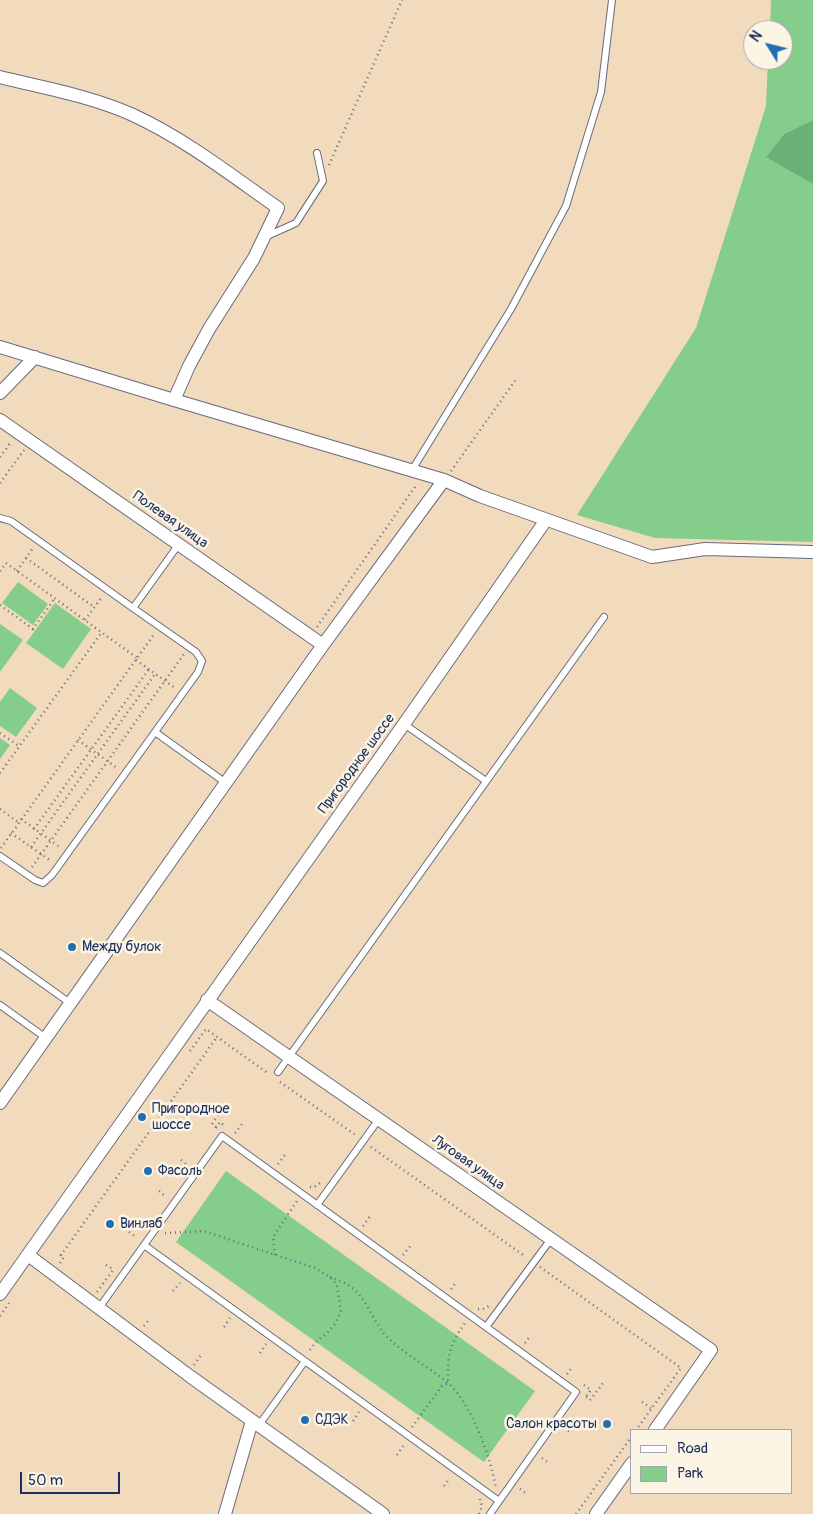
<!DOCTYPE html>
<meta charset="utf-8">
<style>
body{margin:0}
#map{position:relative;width:813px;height:1514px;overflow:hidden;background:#f1dbbc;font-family:Pangolin,sans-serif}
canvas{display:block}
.legend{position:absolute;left:630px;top:1429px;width:162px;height:65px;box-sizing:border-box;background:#fcf5e5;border:1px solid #a2a6af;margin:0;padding:6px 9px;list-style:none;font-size:15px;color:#1b2f5e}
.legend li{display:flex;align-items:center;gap:10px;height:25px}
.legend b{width:25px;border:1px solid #a2a6af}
.north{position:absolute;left:743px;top:20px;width:50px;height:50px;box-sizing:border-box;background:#fcf5e5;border:1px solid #a2a6af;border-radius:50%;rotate:306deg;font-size:14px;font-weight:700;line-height:20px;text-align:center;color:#1b2f5e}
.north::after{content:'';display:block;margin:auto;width:18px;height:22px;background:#1f6fb2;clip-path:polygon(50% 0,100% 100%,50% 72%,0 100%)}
.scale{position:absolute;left:20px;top:1472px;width:100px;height:22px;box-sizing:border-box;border:2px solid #1b2f5e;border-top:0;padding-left:6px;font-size:15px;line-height:18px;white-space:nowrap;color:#1b2f5e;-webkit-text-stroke:4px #fcf5e5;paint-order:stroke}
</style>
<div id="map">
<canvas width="813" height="1514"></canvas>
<ul class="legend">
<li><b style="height:6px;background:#fff"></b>Road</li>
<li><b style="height:14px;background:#84cd8a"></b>Park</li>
</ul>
<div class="north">N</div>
<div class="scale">50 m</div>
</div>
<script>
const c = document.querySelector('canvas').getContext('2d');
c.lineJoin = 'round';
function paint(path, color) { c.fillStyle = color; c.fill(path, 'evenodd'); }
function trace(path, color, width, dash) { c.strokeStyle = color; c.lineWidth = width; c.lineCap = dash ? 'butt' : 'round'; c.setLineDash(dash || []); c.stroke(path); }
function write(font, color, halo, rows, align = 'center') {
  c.font = font + ' Pangolin,sans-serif'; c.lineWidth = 5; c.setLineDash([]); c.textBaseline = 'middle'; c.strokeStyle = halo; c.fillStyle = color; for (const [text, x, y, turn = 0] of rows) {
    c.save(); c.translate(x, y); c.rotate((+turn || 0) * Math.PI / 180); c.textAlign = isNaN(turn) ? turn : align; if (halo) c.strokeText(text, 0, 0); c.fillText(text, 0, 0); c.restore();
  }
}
const green = new Path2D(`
 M771,0H813V120L784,134L767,156L813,184V542L655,538L577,515L696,328L766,106L768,60H783V30H770Z
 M18,582L48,604L33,625L2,603Z
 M55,603L91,629L63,669L26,643Z
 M0,624L23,640L0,672Z
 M10,688L37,708L16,737L0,726V702Z
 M0,738L10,745L0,759Z
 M226,1171L535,1391L484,1462L176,1242Z`);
const forest = new Path2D(`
 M813,120V184L766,157L784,134Z`);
const path = new Path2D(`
 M329,165L402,0
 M0,457L11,442
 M451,471L517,378
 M0,483L24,450
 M26,558L94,607
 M0,571L6,563L137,658
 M17,571L33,548
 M0,605L33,629L55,598
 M85,620L102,597
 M317,627L417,484
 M136,660L175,688
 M0,733L19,746
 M78,740L117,768
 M0,773L102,632
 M0,809L19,823
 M21,819L61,848
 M34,829L149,669
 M11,833L51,861
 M31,847L155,674
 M1,848L155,633
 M32,867L184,654
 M190,1051L206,1029L269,1074
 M280,1082L357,1136
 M216,1127L212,1124L221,1110
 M216,1128L220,1122L226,1127
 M235,1133L242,1124
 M371,1147L526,1257
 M181,1160L188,1166
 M278,1164L285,1155
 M310,1187H314L320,1183
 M159,1191L166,1197
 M363,1226L371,1215
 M129,1232L136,1237
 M165,1233L204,1231L315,1268L330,1277L337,1285L341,1312L335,1324L326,1334L318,1340L308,1352
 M275,1255L273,1237L297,1201
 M403,1255L411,1245
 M60,1263L64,1257L61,1255L217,1037
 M106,1265L113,1269
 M540,1267L681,1368L636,1430
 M330,1277C337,1280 345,1282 351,1287C366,1297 373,1322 386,1336C404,1354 427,1366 447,1382C472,1404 490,1456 496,1488
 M451,1289L457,1281
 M173,1291L180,1283
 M97,1292L113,1270
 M478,1309H483L489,1306
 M0,1316L9,1303
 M144,1326L150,1318
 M224,1327L230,1318
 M525,1343L530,1336
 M260,1353L266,1344
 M194,1365L201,1355
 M567,1374L573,1366
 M584,1385L591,1390L584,1399
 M586,1397L590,1400L604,1382
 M642,1402L651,1408
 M353,1421L359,1412
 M412,1427L442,1386L448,1383C448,1355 448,1347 465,1323
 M564,1428L570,1432
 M397,1455L404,1445
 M542,1458L549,1463
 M444,1486L450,1478
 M520,1489L527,1494
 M479,1514L482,1506L480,1499
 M576,1514L632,1436`);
const service = new Path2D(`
 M267,236L296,223L323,181L317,153
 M412,470L511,309L566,206L601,92L612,0
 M0,518L11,521L133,608
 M404,724L486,781
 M155,732L198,672L202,661L196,652L133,608L179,544
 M0,856L35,880L43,883L52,875L155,732L226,783
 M0,953L70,1003
 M0,1005L46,1038
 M278,1072L604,617
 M317,1205L379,1119
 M144,1245L499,1501
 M99,1308L222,1136L576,1392L490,1514
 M486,1327L551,1239
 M259,1425L305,1361`);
const minor = new Path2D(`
 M0,77C44,88 91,96 133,115C185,139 231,175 278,208L254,258L209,329L189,366L174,400
 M0,347L174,400L444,480L480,496L652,557L705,549L813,552
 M0,393L35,357
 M0,420L323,645
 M207,1000L711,1350L655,1430
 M0,1103L323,645L444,480
 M28,1255L191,1377L383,1514
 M0,1294L404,724L546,520
 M225,1514L252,1421
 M596,1514L632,1463`);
const markers = [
 [72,947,5,"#1f6fb2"],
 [142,1117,5,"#1f6fb2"],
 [148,1171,5,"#1f6fb2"],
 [110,1224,5,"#1f6fb2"],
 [305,1420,5,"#1f6fb2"],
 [607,1424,5,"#1f6fb2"]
];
const streetNames = [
 ["Полевая улица",170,520,35],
 ["Пригородное шоссе",357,764,-54],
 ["Луговая улица",468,1163,35]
];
const poiNames = [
 ["Между булок",82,947],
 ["Пригородное",152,1109],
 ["шоссе",152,1125],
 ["Фасоль",158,1171],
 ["Винлаб",120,1224],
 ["СДЭК",315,1420],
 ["Салон красоты",597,1424,"right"]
];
paint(green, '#84cd8a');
paint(forest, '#6bb076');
trace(service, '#666b7f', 8);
trace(minor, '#666b7f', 14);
trace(path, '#666b7f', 2.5, [1, 4]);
trace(service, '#fff', 6);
trace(minor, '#fff', 12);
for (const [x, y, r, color] of markers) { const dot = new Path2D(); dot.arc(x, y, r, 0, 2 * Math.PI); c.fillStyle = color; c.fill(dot); trace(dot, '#fcf5e5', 2); }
write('14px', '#1b2f5e', '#fcf5e5', streetNames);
write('14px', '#1b2f5e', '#fcf5e5', poiNames, 'left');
</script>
